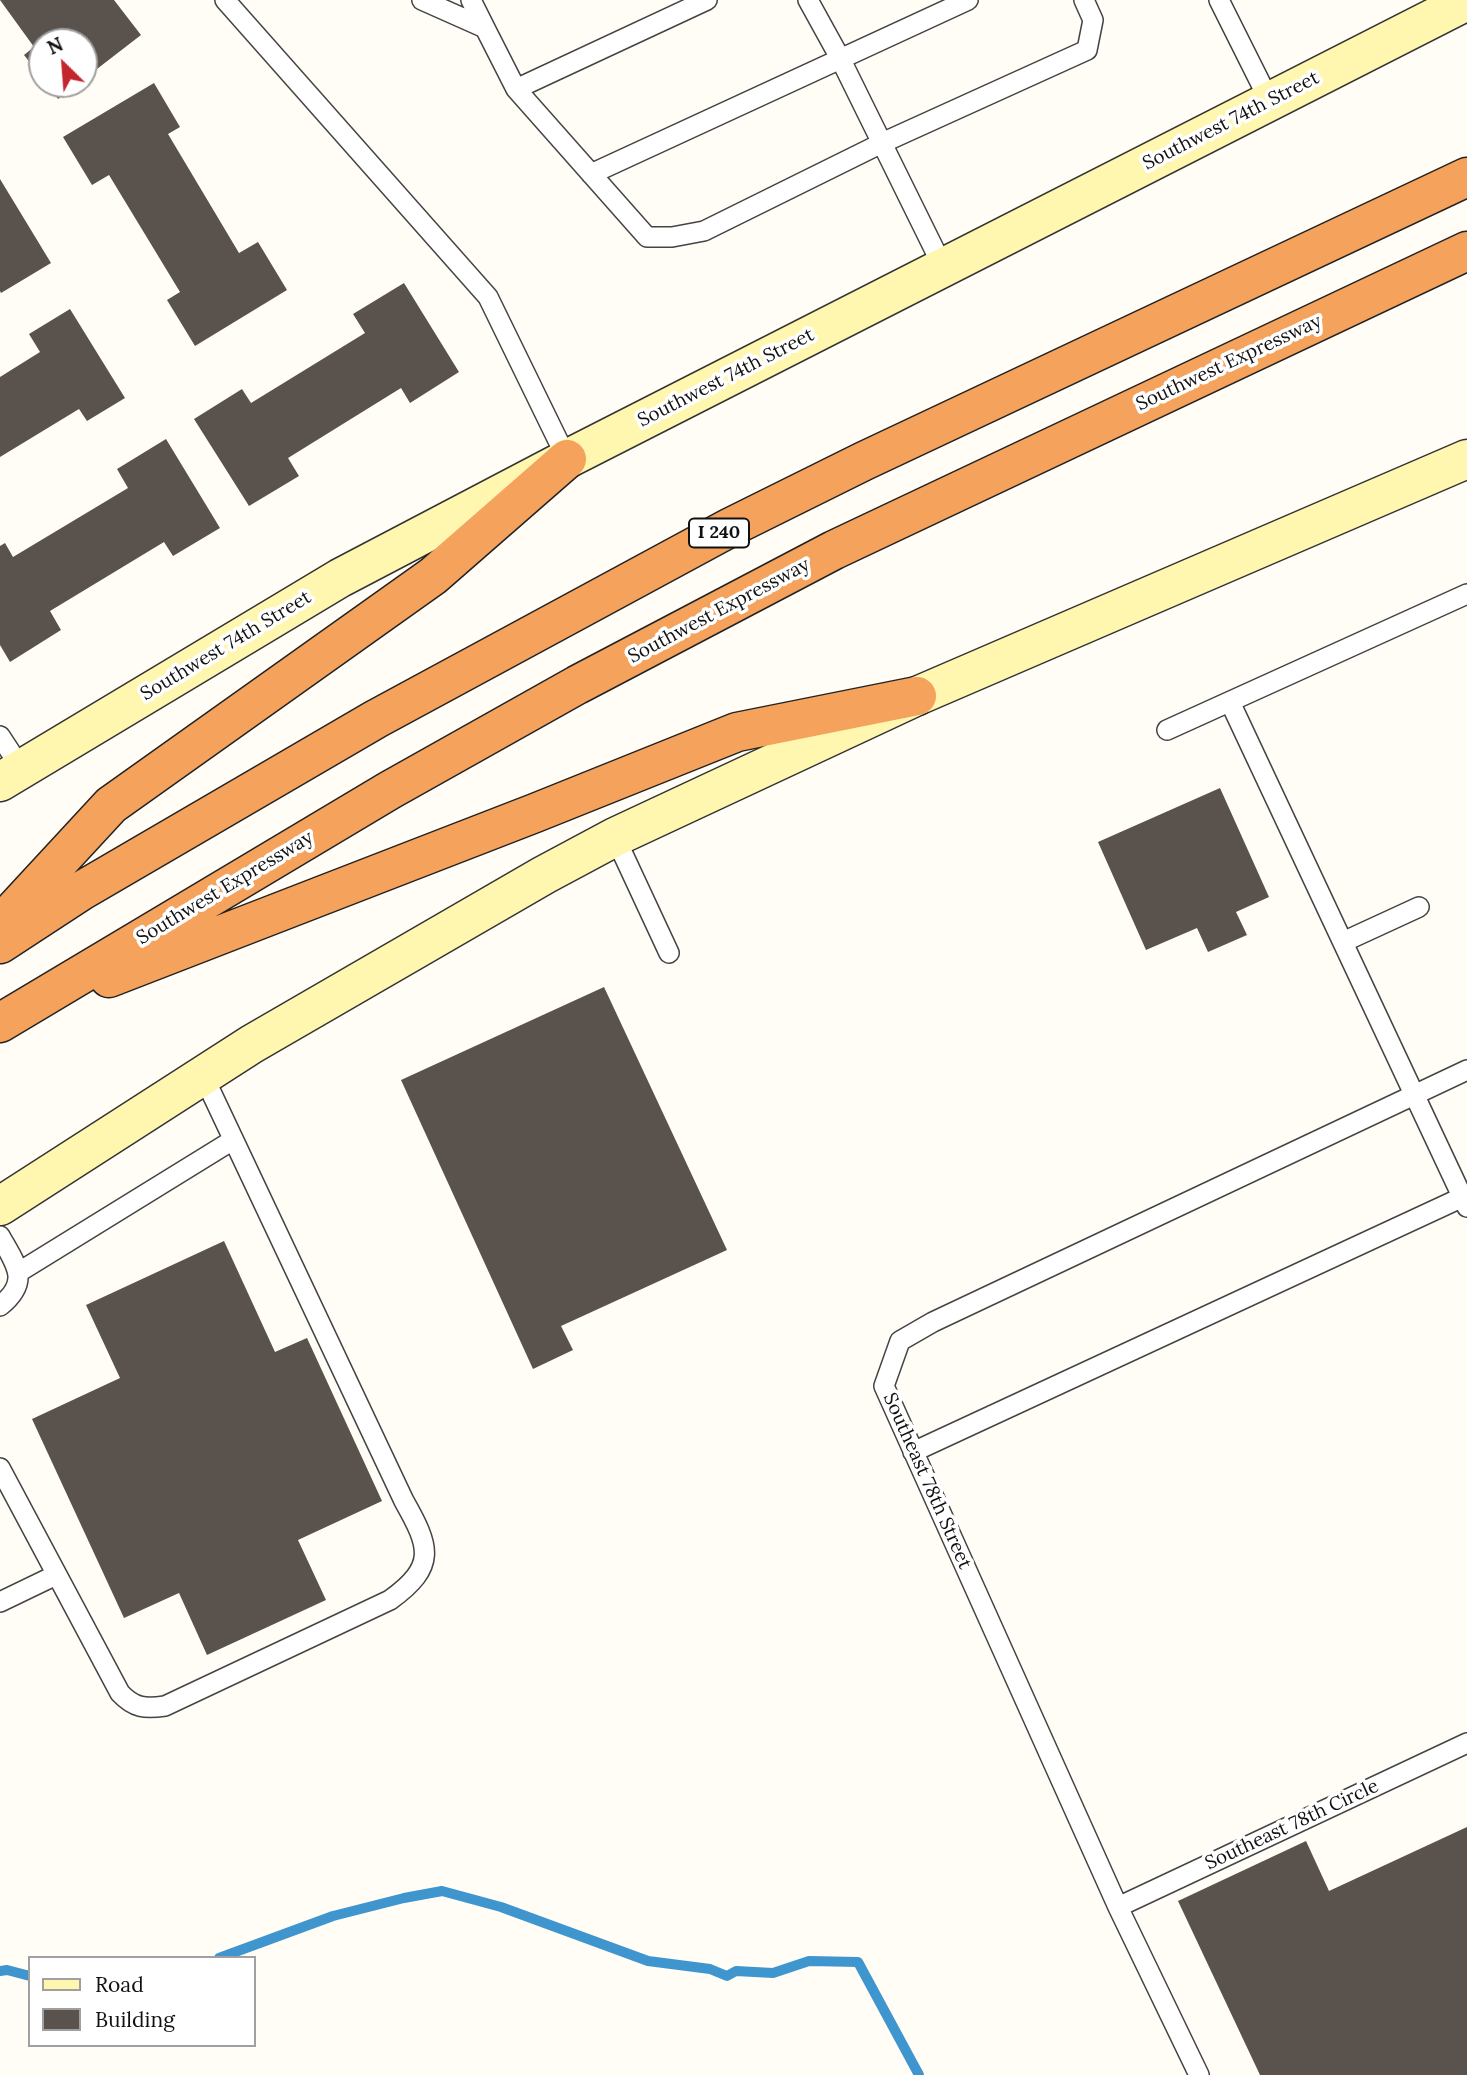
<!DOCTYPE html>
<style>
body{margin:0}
#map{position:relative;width:1467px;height:2075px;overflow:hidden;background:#fffdf5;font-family:Lora,serif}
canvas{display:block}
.legend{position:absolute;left:28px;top:1956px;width:228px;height:91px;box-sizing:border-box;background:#fff;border:2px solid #a0a0a0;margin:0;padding:9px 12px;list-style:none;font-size:21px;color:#111}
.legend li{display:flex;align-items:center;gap:14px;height:35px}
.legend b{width:35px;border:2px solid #a0a0a0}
.north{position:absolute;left:28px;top:28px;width:70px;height:70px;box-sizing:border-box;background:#fff;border:2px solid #a0a0a0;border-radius:50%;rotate:335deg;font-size:19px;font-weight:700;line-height:28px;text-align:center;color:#111}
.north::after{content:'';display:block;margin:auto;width:24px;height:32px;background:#c4262e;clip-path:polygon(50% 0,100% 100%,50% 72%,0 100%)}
</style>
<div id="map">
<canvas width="1467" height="2075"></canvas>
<ul class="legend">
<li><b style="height:9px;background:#fff6b0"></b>Road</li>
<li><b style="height:19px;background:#5a524d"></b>Building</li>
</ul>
<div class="north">N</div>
</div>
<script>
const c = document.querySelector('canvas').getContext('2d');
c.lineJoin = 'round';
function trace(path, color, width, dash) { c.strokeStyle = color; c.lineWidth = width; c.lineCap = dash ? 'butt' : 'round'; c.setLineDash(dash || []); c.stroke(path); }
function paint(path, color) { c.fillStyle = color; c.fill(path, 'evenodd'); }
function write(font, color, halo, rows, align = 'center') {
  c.font = font + ' Lora,serif'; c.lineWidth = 7; c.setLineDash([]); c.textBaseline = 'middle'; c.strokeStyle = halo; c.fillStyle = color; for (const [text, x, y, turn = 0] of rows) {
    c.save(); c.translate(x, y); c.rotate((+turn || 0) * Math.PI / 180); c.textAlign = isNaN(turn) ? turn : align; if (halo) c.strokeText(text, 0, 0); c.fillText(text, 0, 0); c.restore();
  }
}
const stream = new Path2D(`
 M219,1958L333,1916L404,1898L442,1891L501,1907L648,1961L710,1969L727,1976L736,1971L773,1973L809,1961L858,1962L919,2075
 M0,1971L7,1970L30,1976`);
const building = new Path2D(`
 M0,0H114L141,35L84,79V42H42V78L24,55L34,47Z
 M154,83L180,127L168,134L239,253L258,242L287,290L195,346L167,300L180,292L109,175L92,185L63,137Z
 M47,84H78L58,99Z
 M0,179L51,263L1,293L0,291Z
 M404,283L459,372L410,403L401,388L288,458L299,476L249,506L194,419L242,389L251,403L365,333L353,314Z
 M70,309L125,398L87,421L79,409L0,457V377L40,352L29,334Z
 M166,439L220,528L173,556L164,542L50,611L61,630L10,662L0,645V546L5,543L13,557L128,488L117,469Z
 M1220,788L1269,897L1236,912L1247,935L1208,952L1197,928L1146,950L1098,842Z
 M604,987L727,1250L561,1326L573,1350L533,1369L401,1080Z
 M224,1241L275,1352L307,1338L382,1501L298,1540L326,1600L207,1655L179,1593L124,1618L32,1419L120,1378L86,1305Z
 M1467,1827V2075H1260L1178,1901L1306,1841L1329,1891Z`);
const service = new Path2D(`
 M225,0L488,297L567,459
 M422,0L485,28L516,89L647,237H672L704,231L882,143L1087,50L1093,20L1084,0
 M471,0L485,28
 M808,0L840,58L943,267
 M1219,0L1270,102
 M516,89L707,0
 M591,174L968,0
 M1230,702L1467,1207
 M1167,730L1467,594
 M0,736L21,768
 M615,837L669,953
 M1343,942L1419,907
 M0,1236C16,1265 31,1281 0,1306
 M19,1272L233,1140
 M913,1452L1467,1195
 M0,1468L120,1693C134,1708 145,1709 165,1706L390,1600C437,1566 430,1547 404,1501L203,1075
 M0,1602L56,1575
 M1118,1907L1467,1743
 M1199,2075L1118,1907L884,1386L900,1341L933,1322L1467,1070`);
const secondary = new Path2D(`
 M0,782L340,578L567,459L1467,1
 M0,1206L252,1044L544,875L615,837L917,696L1467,459`);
const motorway = new Path2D(`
 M0,925L111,805L433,576L567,459
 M0,944L81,891L376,719L731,527L864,461L1467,177
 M109,978L535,813L737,732L917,696
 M0,1023L390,790L577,685L834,550L1467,251`);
const shields = [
 [719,533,60]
];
const shieldNames = [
 ["I 240",719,533]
];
const streetNames = [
 ["Southwest 74th Street",1231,121,-27],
 ["Southwest Expressway",1229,363,-25],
 ["Southwest 74th Street",726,378,-27],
 ["Southwest Expressway",719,611,-28],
 ["Southwest 74th Street",226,646,-31],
 ["Southwest Expressway",225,888,-31],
 ["Southeast 78th Street",927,1481,66],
 ["Southeast 78th Circle",1292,1825,-25]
];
trace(stream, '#3f96cf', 10);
paint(building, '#5a524d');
trace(service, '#444', 22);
trace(secondary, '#333', 41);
trace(motorway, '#222', 41);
trace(service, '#fff', 19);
trace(secondary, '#fff6b0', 38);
trace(motorway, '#f5a25d', 38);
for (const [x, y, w] of shields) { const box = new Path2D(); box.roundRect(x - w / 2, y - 14.5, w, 29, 5); c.fillStyle = '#fff'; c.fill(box); trace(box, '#111', 2); }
write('bold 18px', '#111', null, shieldNames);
write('19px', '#111', '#fff', streetNames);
</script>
